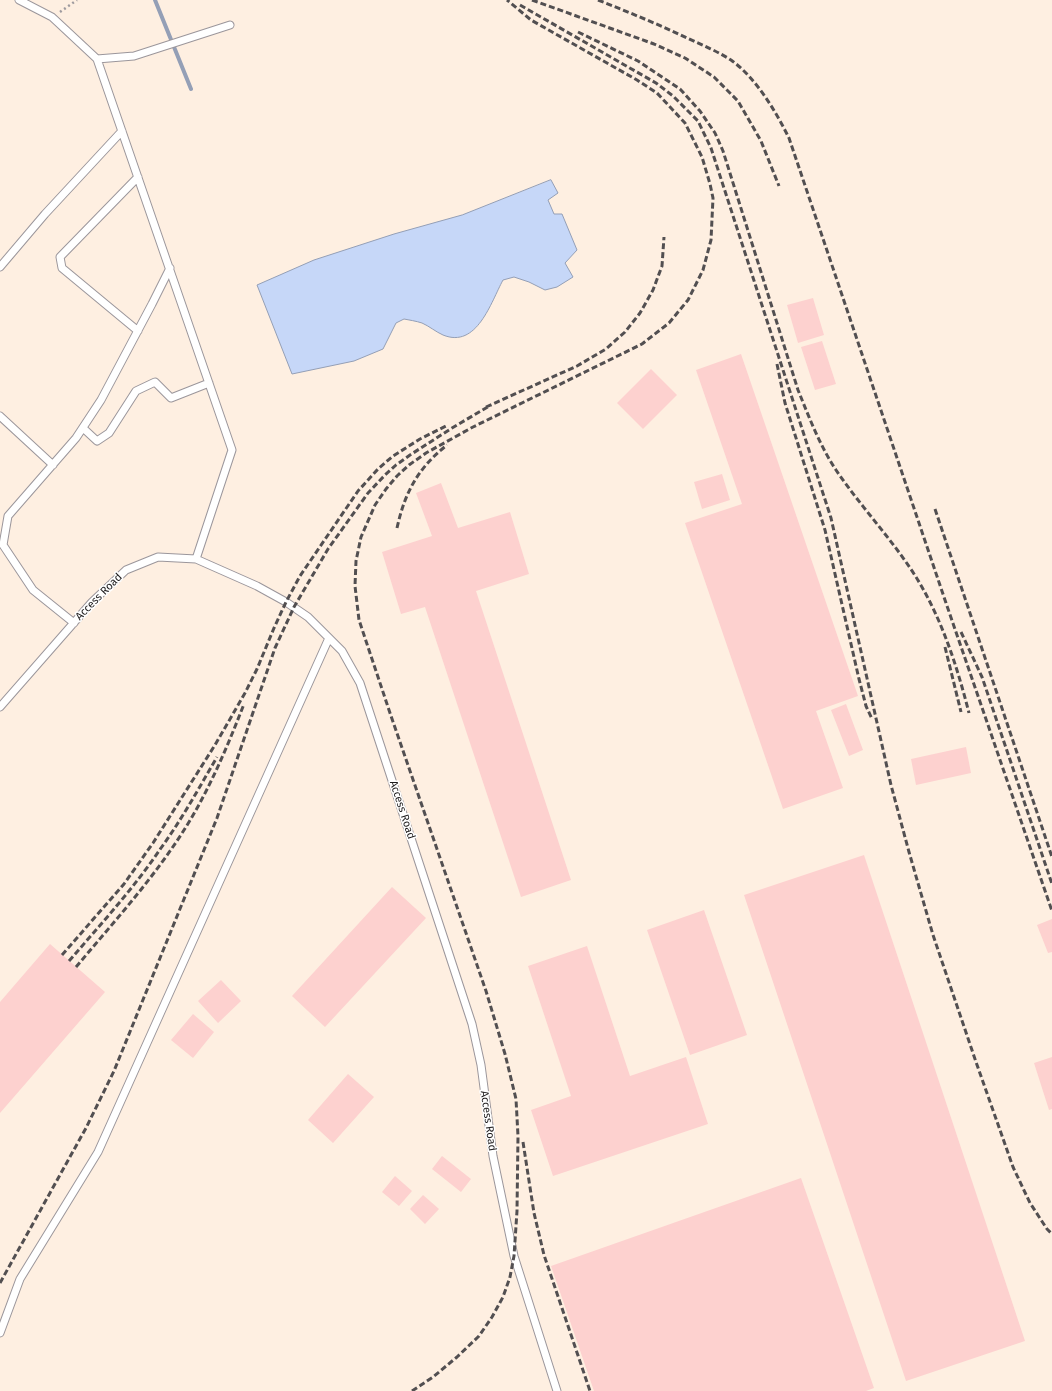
<!DOCTYPE html>
<style>
body{margin:0}
canvas{display:block;background:#fffaff}
</style>
<canvas width="1052" height="1391"></canvas>
<script>
const c = document.querySelector('canvas').getContext('2d');
c.lineJoin = 'round';
function paint(path, color) { c.fillStyle = color; c.fill(path, 'evenodd'); }
function trace(path, color, width, dash) { c.strokeStyle = color; c.lineWidth = width; c.lineCap = dash ? 'butt' : 'round'; c.setLineDash(dash || []); c.stroke(path); }
function write(font, color, halo, rows, align = 'center') {
  c.font = font + ' "Fira Sans",sans-serif'; c.lineWidth = 3; c.setLineDash([]); c.textBaseline = 'middle'; c.strokeStyle = halo; c.fillStyle = color; for (const [text, x, y, turn = 0] of rows) {
    c.save(); c.translate(x, y); c.rotate((+turn || 0) * Math.PI / 180); c.textAlign = isNaN(turn) ? turn : align; if (halo) c.strokeText(text, 0, 0); c.fillText(text, 0, 0); c.restore();
  }
}
const industrial = new Path2D(`
 M0,0H1052V1391H0Z`);
const water = new Path2D(`
 M551,180L558,193L548,200L554,214H562L577,250L565,263L573,277L557,287L545,290L529,282L514,277L503,280C491,302 477,349 443,335C436,332 429,326 422,323C416,321 409,320 404,319L396,323L383,349L354,361L292,374L257,285L314,260L394,234L462,215Z`);
const stream = new Path2D(`
 M155,0L191,89`);
const building = new Path2D(`
 M813,298L824,335L798,343L787,305Z
 M822,341L836,384L815,390L801,347Z
 M741,354L858,696L816,711L843,788L783,809L685,523L742,504L696,370Z
 M651,369L677,395L643,429L617,403Z
 M722,474L730,500L702,509L694,482Z
 M441,483L458,528L510,512L529,574L476,591L571,880L521,897L425,607L401,614L382,552L432,536L416,493Z
 M846,704L863,750L849,756L831,710Z
 M966,747L971,773L916,785L911,759Z
 M864,855L1025,1341L906,1381L744,895Z
 M392,887L426,918L325,1027L292,996Z
 M704,910L747,1035L690,1055L647,930Z
 M1052,919V952L1048,953L1037,925Z
 M50,944L105,992L0,1113V1002Z
 M587,946L630,1076L686,1057L708,1124L553,1176L531,1110L571,1096L528,966Z
 M221,980L241,1001L218,1023L198,1001Z
 M193,1014L214,1032L193,1058L171,1040Z
 M1052,1057V1109L1049,1110L1034,1063Z
 M348,1074L374,1097L333,1143L308,1120Z
 M442,1156L471,1179L461,1192L432,1169Z
 M395,1176L412,1191L399,1206L382,1192Z
 M801,1178L874,1388L866,1391H594L551,1266Z
 M423,1195L439,1209L425,1224L410,1209Z`);
const path = new Path2D(`
 M60,12L77,0`);
const service = new Path2D(`
 M19,0L52,17L97,59L232,450L196,559
 M97,59L134,56L230,25
 M0,267L45,214L122,131
 M138,331L62,268L60,257L138,177
 M0,416L53,465
 M83,428L97,441L109,433L136,391L155,382L171,398L209,383
 M74,623L33,590L3,545L8,516L76,438L101,400L152,304L170,268
 M0,707L92,602L126,570L158,557L196,559L257,586L286,602L308,617L342,651L360,683L472,1024L481,1065L493,1156L514,1256L557,1391
 M0,1333L20,1279L98,1152L329,638`);
const rail = new Path2D(`
 M532,0L654,44L685,58L714,77L738,101L761,141L779,186
 M598,0C628,12 658,24 687,38C702,45 717,51 731,60C756,78 775,110 789,138L946,603L1052,911
 M520,5L656,83L673,96L698,121L711,148L831,518L891,785L909,852L933,935L976,1062L1013,1167L1030,1203L1047,1229L1052,1234
 M578,32L638,61L680,89L700,111L715,133L723,151L798,390C809,417 820,446 836,470C861,507 892,539 916,577C942,619 957,666 969,713
 M777,364L785,403L825,530L859,679L866,706L872,719
 M486,407L577,366L606,349L625,332L640,313L653,290L662,266L664,237
 M935,509L1052,857
 M397,528C405,492 418,468 447,445
 M961,632L982,677L1052,884
 M945,647L961,712
 M62,955L124,884L153,843L215,745L245,693L257,669L274,628L286,602L300,576L358,491L378,469L393,456L420,439L448,425
 M69,961C101,924 134,888 161,848C182,819 199,788 217,757
 M76,967C118,917 164,867 196,810C215,776 230,740 244,704
 M523,1142L534,1213L544,1255L590,1391
 M0,1283L86,1128L114,1071L217,818L275,648L294,607L328,549L368,493L385,475L396,465L410,455L452,428L491,405
 M412,1391L433,1377L457,1357L479,1336L492,1317L503,1297L510,1277L514,1256L517,1211L518,1136L516,1099L505,1054L486,991L390,713L359,620L355,586L356,561L361,537L375,505L386,489L397,476L409,465L426,453L473,427L642,344L669,323L688,300L703,270L711,240L713,198L710,184L702,157L685,123L657,93L637,80L531,20L507,0`);
const streetNames = [
 ["Access Road",99,597,-45],
 ["Access Road",402,810,72],
 ["Access Road",488,1121,82]
];
paint(industrial, '#feefe1');
paint(water, '#c6d7f8');
trace(water, '#949fb6', 1);
trace(stream, '#949fb6', 4);
paint(building, '#fdd1cf');
trace(service, '#9b969b', 9);
trace(path, '#9e9a9e', 2.5, [2, 3]);
trace(service, '#fff', 7);
trace(rail, '#524f51', 3, [6, 3]);
write('11px', '#1e1c1d', '#fff', streetNames);
</script>
